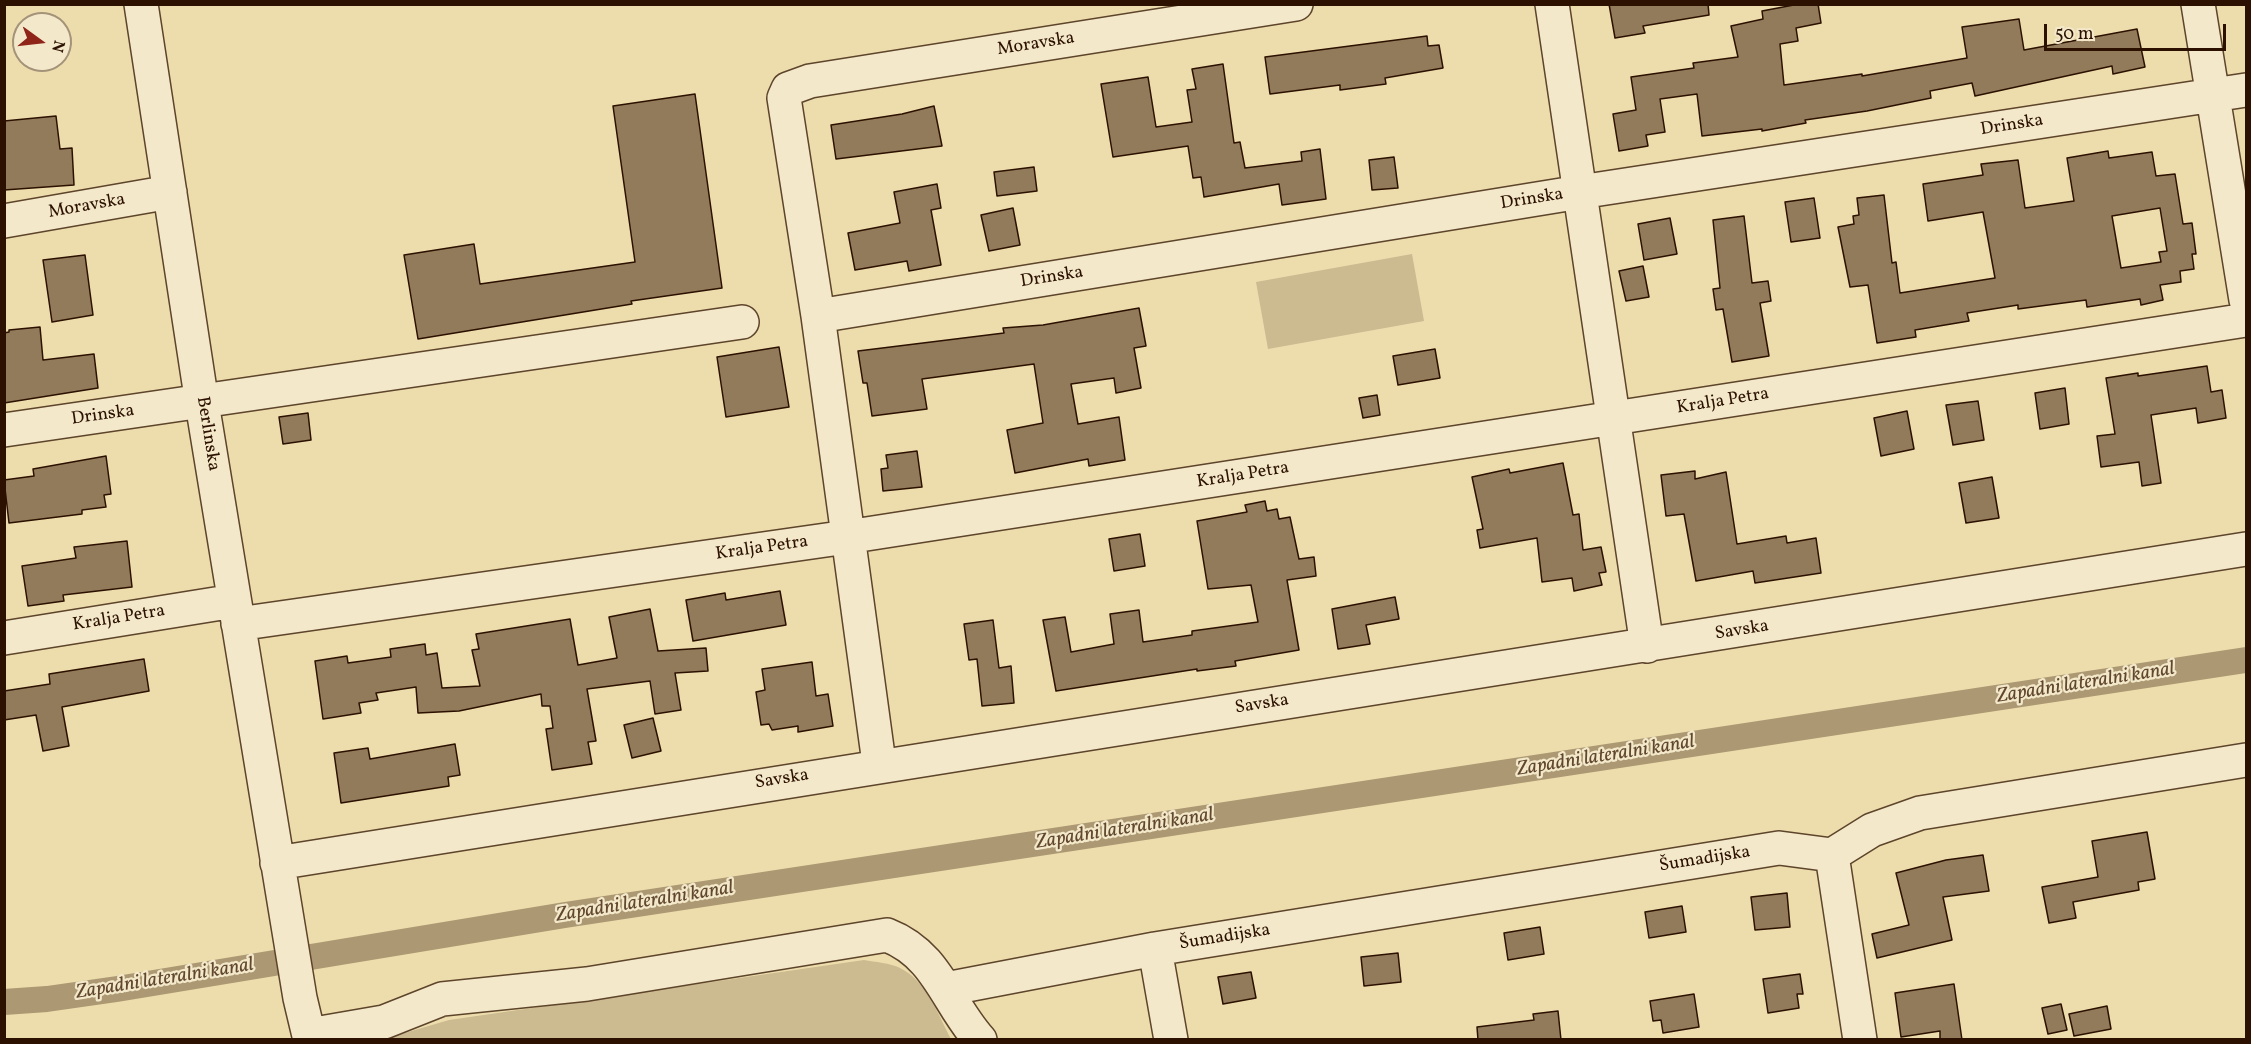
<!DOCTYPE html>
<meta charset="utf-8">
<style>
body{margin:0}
#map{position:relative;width:2251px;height:1044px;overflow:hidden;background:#edddad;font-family:Vollkorn,serif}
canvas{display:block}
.frame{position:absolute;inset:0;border:6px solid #2d1100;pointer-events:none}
.north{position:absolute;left:12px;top:12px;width:60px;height:60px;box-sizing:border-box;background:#f3e9ca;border:2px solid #a49379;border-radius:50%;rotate:105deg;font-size:16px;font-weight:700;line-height:24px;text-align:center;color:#2d1100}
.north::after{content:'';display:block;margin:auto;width:21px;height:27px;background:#8f2418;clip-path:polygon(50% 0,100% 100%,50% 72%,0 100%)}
.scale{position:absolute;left:2044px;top:24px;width:182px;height:27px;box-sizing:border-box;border:3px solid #2d1100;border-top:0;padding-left:8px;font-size:18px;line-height:21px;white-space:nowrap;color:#2d1100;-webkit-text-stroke:4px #f3e9ca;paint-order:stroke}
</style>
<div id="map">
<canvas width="2251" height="1044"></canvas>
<div class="frame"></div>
<div class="north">N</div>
<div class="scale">50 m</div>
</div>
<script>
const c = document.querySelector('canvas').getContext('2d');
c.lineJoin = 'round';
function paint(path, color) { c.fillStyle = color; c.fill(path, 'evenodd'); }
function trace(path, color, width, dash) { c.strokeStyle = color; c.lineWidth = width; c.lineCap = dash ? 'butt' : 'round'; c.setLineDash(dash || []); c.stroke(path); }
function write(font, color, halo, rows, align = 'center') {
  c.font = font + ' Vollkorn,serif'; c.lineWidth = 4.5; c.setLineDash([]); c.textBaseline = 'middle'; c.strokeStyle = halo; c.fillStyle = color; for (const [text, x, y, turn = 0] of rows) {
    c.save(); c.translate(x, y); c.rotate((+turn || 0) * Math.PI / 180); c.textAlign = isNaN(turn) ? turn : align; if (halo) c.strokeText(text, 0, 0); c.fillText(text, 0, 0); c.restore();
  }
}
const green = new Path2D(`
 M1412,254L1424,321L1268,349L1256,282Z
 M864,960C875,962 890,963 900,968C927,981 938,1015 951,1039L381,1040L449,1020Z`);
const canal = new Path2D(`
 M4,1002L47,999L117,989L565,915L2246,660`);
const building = new Path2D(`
 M1609,4H1708L1709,15L1643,26L1645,33L1615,38Z
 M1799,4H1818L1821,23L1796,28L1798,41L1780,44L1784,85L1862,74V76L1967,58L1962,27L2019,19L2024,50L2137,29L2145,67L2113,74L2112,66L1975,96L1972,83L1930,91L1931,98L1867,111L1805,120L1806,123L1762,131V129L1702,136L1697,94L1660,99L1665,132L1646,135L1648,146L1619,151L1613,114L1636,110L1631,77L1694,68L1693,63L1738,57L1731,26L1763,19L1762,11Z
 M1427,36L1428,46L1439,45L1443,68L1385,78L1386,84L1340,90V85L1270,94L1265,57Z
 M1223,64L1234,143L1240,142L1245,168L1302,161L1301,152L1320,149L1326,199L1282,205L1279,184L1204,197L1201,177L1193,178L1188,146L1113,157L1101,84L1148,77L1156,127L1192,122L1187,90L1196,89L1192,69Z
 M695,94L722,288L631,301L632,304L418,339L404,255L474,244L480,284L635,262L613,106Z
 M934,106L942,146L836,159L831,125L902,114Z
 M56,116L60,149L72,148L74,185L4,190V121Z
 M2108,151L2109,158L2152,152L2156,176L2175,174L2183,224L2192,223L2196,254H2192L2194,269L2180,271L2181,282L2160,285L2163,300L2141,305L2140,299L2087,307L2086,300L2018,309V305L1967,313L1969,321L1915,330L1916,337L1877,343L1868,285L1850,287L1838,227L1854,224L1853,216L1859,215L1857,198L1884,195L1892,263L1896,262L1900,293L1995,278L1983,212L1928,221L1923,184L1983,175L1981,164L2018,160L2025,208L2074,201L2067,158ZM2160,208L2167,251L2159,252L2161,262L2121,268L2112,216Z
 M1394,157L1398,188L1372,190L1369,160Z
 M1034,167L1037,191L997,196L994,172Z
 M937,184L941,208L931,210L941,265L909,271L907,261L855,270L848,233L900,223L894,192Z
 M1814,198L1820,238L1791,242L1785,202Z
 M1013,208L1020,245L989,251L981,215Z
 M1744,216L1752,283L1768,281L1771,301L1760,303L1769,356L1732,362L1723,309L1716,310L1713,289L1720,288L1713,220Z
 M1670,218L1677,254L1644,260L1638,224Z
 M85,255L93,315L52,322L43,260Z
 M1643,266L1649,297L1626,301L1619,271Z
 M1139,308L1146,346L1134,348L1141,388L1116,393L1114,378L1071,384L1078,424L1119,417L1125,460L1089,466L1088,459L1015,473L1007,430L1043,423L1034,364L922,379L927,409L872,416L867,383H863L858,351L1004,333L1003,328L1043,325Z
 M40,327L43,360L94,354L98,388L4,403V333L9,332V330Z
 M779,347L789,407L726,417L717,357Z
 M1435,349L1440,378L1398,385L1393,356Z
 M2207,366L2211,392L2222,390L2226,418L2198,423L2196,408L2151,415L2161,483L2142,486L2139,462L2101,467L2097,436L2115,434L2106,378L2138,373V376Z
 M2065,388L2069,424L2040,429L2035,393Z
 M1377,395L1380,415L1363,418L1359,398Z
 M1978,401L1984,440L1953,445L1946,405Z
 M1907,411L1914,449L1881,456L1874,418Z
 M308,413L311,440L283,444L279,417Z
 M917,451L922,487L883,491L881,469L888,468L886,455Z
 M106,456L111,494L104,495L106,507L82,510V514L9,523L4,480L34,476L33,469Z
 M1563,463L1573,515L1579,514L1583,550L1601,547L1606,572L1599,573L1602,585L1574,591L1572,578L1542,582L1537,538L1480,548L1477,530L1483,529L1472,477L1509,469L1510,473Z
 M1695,471V479L1726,472L1737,544L1786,536L1787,543L1816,538L1821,573L1755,583L1753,571L1696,581L1684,514L1666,516L1661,475Z
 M1992,477L1999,518L1966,523L1959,483Z
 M1265,501L1267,511L1277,509L1279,519L1290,517L1299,559L1314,557L1316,576L1287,580L1299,650L1235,661L1236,666L1197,671V669L1056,691L1043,620L1065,617L1071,652L1114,644L1110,614L1139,610L1143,642L1192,635V631L1258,622L1251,585L1208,589L1197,521L1247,512L1245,505Z
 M1140,534L1145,566L1114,571L1109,539Z
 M127,541L132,587L63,595L64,601L28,606L22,566L76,558L74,547Z
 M780,591L786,625L693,641L686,600L725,593L726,600Z
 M1395,597L1399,619L1366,625L1370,644L1338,649L1332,609Z
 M650,609L658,651L706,648L708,671L675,673L681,710L655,714L650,681L587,689L596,741L588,742L592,764L552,770L546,729L553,728L550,706H542L541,694L459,711L418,713L416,687L376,693L378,700L359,703L361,713L323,719L315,661L347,656L348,663L391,657L390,649L425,644L426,655L437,653L442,688L480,686L472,650L479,649L476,634L570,619L578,665L617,658L609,617Z
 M993,620L999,668L1011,666L1014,703L982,706L977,659L969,660L964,624Z
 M144,659L149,691L62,707L69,746L43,751L36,715L4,720V691L50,684L49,674Z
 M812,662L816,696L828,694L833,726L798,732V726L772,730L769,724L761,725L756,692L765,690L762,669Z
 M653,718L661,751L632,758L624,725Z
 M455,744L460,775L448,777L449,786L341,803L334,753L368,748L370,759Z
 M2147,832L2155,879L2138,882L2139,890L2073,902L2076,918L2049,923L2042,887L2098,877L2092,841Z
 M1983,855L1989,891L1943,897L1952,940L1877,958L1872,934L1909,925L1896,873L1946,860Z
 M1787,893L1790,927L1755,930L1751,897Z
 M1682,906L1686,932L1649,938L1645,912Z
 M1540,927L1544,954L1508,960L1504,933Z
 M1398,953L1401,982L1364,986L1361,957Z
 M1251,972L1256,998L1223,1004L1218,977Z
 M1800,974L1803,994H1797L1799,1008L1768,1013L1763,979Z
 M1954,984L1962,1040H1940V1031L1901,1037L1895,993Z
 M1694,994L1699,1027L1663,1033L1661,1020L1653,1021L1650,1001Z
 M2061,1004L2067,1030L2048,1034L2042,1008Z
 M2107,1006L2111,1029L2074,1036L2069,1014Z
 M1558,1011L1561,1040H1478L1477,1027L1534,1020L1533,1014Z`);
const minor = new Path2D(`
 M141,4L202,403L300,998L310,1040
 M1552,4L1647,646
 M2198,4L2246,300
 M4,221L170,192
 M818,316L1580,192L2246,90
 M4,430L742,322
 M238,624L847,537L2246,320
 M4,638L234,601
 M879,763L818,316L784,98L788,89L810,81L1296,4
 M1832,855L1860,1040
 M277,863C933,755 1590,655 2246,549
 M1155,949L1171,1040
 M946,989L1155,949L1779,848L1832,855L1872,830L1920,813L2246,760
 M309,1035L384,1022L442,999L587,984L887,935C938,955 946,1002 980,1040`);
const streetNames = [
 ["Moravska",1036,45,-9],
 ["Drinska",2012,126,-9],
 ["Drinska",1532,200,-9],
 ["Moravska",87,207,-10],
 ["Drinska",1052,278,-9],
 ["Kralja Petra",1723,402,-9],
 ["Drinska",103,416,-8],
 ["Berlinska",207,434,81],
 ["Kralja Petra",1243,476,-9],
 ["Kralja Petra",762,549,-8],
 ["Kralja Petra",119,619,-9],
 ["Savska",1742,631,-9],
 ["Savska",1262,705,-9],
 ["Savska",782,780,-9],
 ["Šumadijska",1705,860,-9],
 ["Šumadijska",1225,938,-9]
];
const waterNames = [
 ["Zapadni lateralni kanal",2086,684,-9],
 ["Zapadni lateralni kanal",1606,757,-9],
 ["Zapadni lateralni kanal",1125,830,-9],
 ["Zapadni lateralni kanal",645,903,-9],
 ["Zapadni lateralni kanal",165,980,-9]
];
paint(green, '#ccba90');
trace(canal, '#ac9872', 26);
paint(building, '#917b5a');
trace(building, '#2d1100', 1.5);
trace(minor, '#5d442b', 36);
trace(minor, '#f3e9ca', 33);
write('18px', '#2d1100', '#f3e9ca', streetNames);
write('italic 20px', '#60472e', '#f3e9ca', waterNames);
</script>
